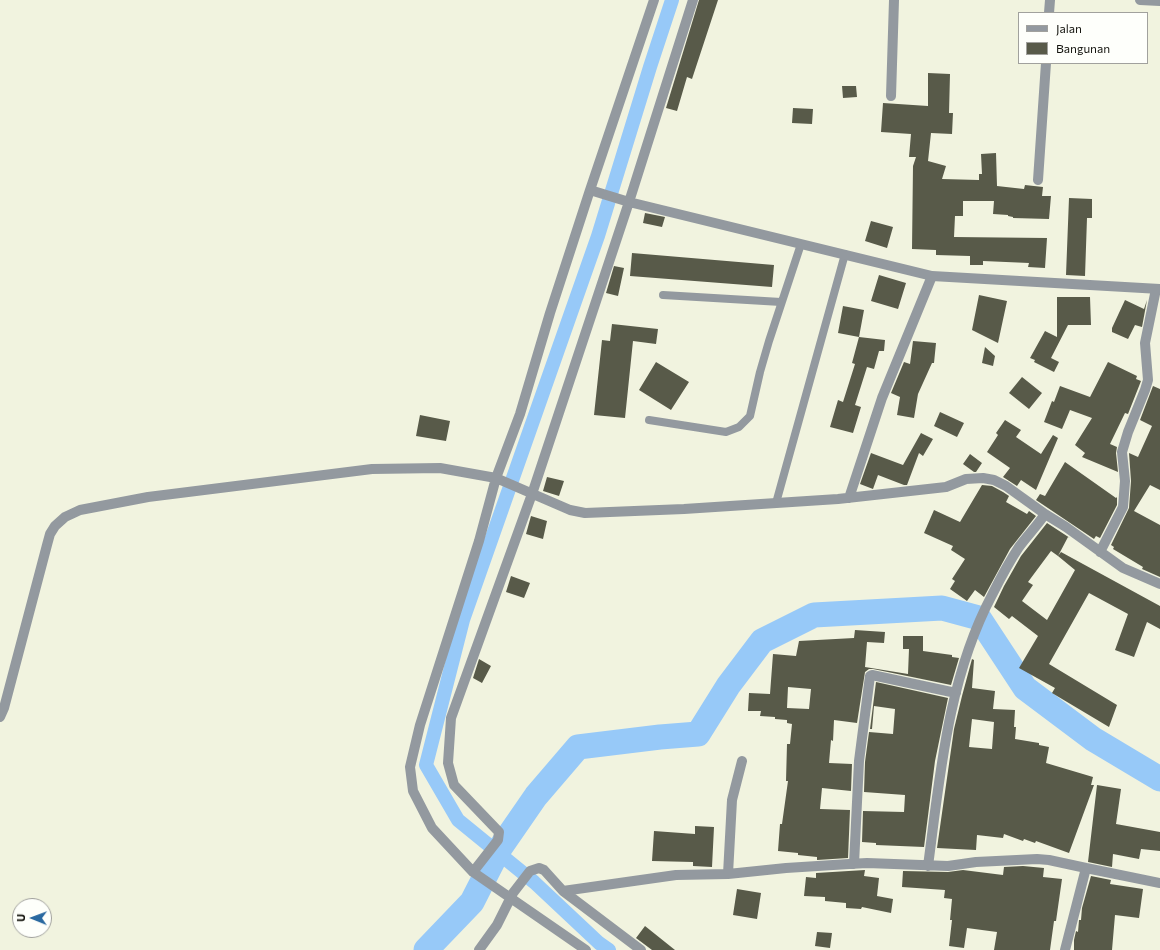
<!DOCTYPE html>
<style>
body{margin:0}
#map{position:relative;width:1160px;height:950px;overflow:hidden;background:#f1f3df;font-family:Commissioner,sans-serif}
canvas{display:block}
.legend{position:absolute;left:1018px;top:12px;width:130px;height:52px;box-sizing:border-box;background:#fefffb;border:1px solid #a1a19d;margin:0;padding:5px 7px;list-style:none;font-size:12px;color:#15150f}
.legend li{display:flex;align-items:center;gap:8px;height:20px}
.legend b{width:20px;border:1px solid #a1a19d}
.north{position:absolute;left:12px;top:898px;width:40px;height:40px;box-sizing:border-box;background:#fefffb;border:1px solid #a1a19d;border-radius:50%;rotate:271deg;font-size:11px;font-weight:700;line-height:16px;text-align:center;color:#15150f}
.north::after{content:'';display:block;margin:auto;width:14px;height:18px;background:#2a69a0;clip-path:polygon(50% 0,100% 100%,50% 72%,0 100%)}
</style>
<div id="map">
<canvas width="1160" height="950"></canvas>
<ul class="legend">
<li><b style="height:5px;background:#93999f"></b>Jalan</li>
<li><b style="height:11px;background:#585a49"></b>Bangunan</li>
</ul>
<div class="north">U</div>
</div>
<script>
const c = document.querySelector('canvas').getContext('2d');
c.lineJoin = 'round';
function trace(path, color, width, dash) { c.strokeStyle = color; c.lineWidth = width; c.lineCap = dash ? 'butt' : 'round'; c.setLineDash(dash || []); c.stroke(path); }
function paint(path, color) { c.fillStyle = color; c.fill(path, 'evenodd'); }
const canal = new Path2D(`
 M609,950L599,943L534,882L458,820L426,765L463,620L598,236L650,67L672,0`);
const river = new Path2D(`
 M426,950L472,902L498,851L536,796L578,747L660,737L698,734L728,686L762,641L814,615L942,608L979,618L1025,688L1093,739L1160,779`);
const building = new Path2D(`
 M699,0H718L692,79L687,77L677,111L666,108Z
 M928,73L950,74L949,113H953L952,134L931,133L928,161L946,166L942,179L979,180V174H982L981,154L996,153L997,186L1024,189L1025,185L1043,187L1042,196H1051L1049,219L1013,218V217L1008,216V215L993,214L994,201H963V216H955L954,237L1047,238L1045,268L1028,267L1029,263L983,261V265H970V256L936,255V250L912,249L913,166L916,157H909L911,134L881,132L883,103L928,106Z
 M842,86H856L857,97L843,98Z
 M793,108L813,109L812,124L792,123Z
 M1069,198L1092,199V218H1087L1085,276L1066,275Z
 M645,213L665,217L662,227L643,223Z
 M871,221L893,227L887,248L865,241Z
 M632,253L774,265L772,287L630,276Z
 M614,266L624,268L618,296L606,293Z
 M879,275L906,283L898,309L871,301Z
 M979,295L1007,301L998,343L972,330Z
 M1057,297H1090L1091,325H1068L1051,358L1059,362L1054,372L1034,362L1035,360L1030,358L1045,331L1057,337Z
 M1125,300L1144,309L1147,300L1142,327L1135,325L1128,339L1112,332V328Z
 M843,306L864,310L859,337L838,333Z
 M612,324L658,329L656,344L633,341L625,418L594,415L602,340L610,341Z
 M859,337L885,340L884,351H879L874,369L867,367L855,405L861,407L853,433L830,427L838,400L843,402L855,364L852,363Z
 M913,341L936,343L934,363H932L918,394L914,418L897,415L900,397L891,393L904,362L910,364Z
 M985,347L995,356L993,366L982,363Z
 M656,362L689,382L671,410L639,390Z
 M1108,362L1137,376L1136,379L1141,381L1128,414L1125,413L1110,444L1117,447L1116,453L1118,472L1082,457L1085,453L1075,445L1092,418L1070,410L1062,429L1044,422L1052,401L1054,402L1060,386L1090,397Z
 M1022,377L1042,393L1029,409L1009,393Z
 M1153,386L1160,389V490L1150,485L1134,511L1160,525V577L1142,569L1143,567L1113,549L1114,547L1111,545L1129,508L1131,481L1129,453L1138,457L1152,426L1140,420Z
 M940,412L964,423L957,437L934,426Z
 M420,415L450,421L446,441L416,436Z
 M1005,420L1021,430L1016,437L1041,454L1053,435L1058,438L1036,490L1021,480L1017,486L1003,477L1010,468L987,452L998,435L996,433Z
 M921,433L933,439L923,456L919,453L907,485H904L878,475L873,489L860,484L871,453L903,465Z
 M970,454L982,463L976,472H974L963,464Z
 M1065,462L1116,498L1117,497V505L1100,538L1096,536L1094,539L1036,500L1040,494L1045,496Z
 M547,477L564,481L559,496L543,491Z
 M982,485L992,486L1003,492L1009,496L1006,502L1027,514L1029,511L1036,516L1010,549L984,597L975,590L967,601L950,589L955,581L952,579L965,559L951,550L953,546L924,533L934,510L960,522Z
 M531,516L547,521L543,539L526,534Z
 M1047,523L1070,538L1068,537L1058,556L1051,551L1028,582L1033,585L1022,601L1047,620L1075,570L1058,556L1061,552L1160,606V629L1147,622L1134,657L1115,650L1128,614L1089,593L1049,664L1117,705L1109,727L1052,693L1055,688L1019,668L1038,636L1012,616L1009,619L994,607L1004,586L1021,556Z
 M511,576L530,583L524,598L506,592Z
 M855,630L885,632L884,643L867,642L865,667L908,674L909,649H903V636H923V651L952,655V657L959,658L951,685L873,669H869L865,672L857,723L834,720L833,741L831,740L829,763L852,764L851,791L822,788L820,809L850,810L848,858L817,860V857L798,855V853L778,851L780,824H782L788,781H786L787,744H790L792,724L787,723V720L775,719V717L760,716L761,711H748L749,693L770,694L773,654L796,656L799,641L854,638ZM788,687L811,689L809,709L787,708Z
 M479,659L491,666L482,683L473,678Z
 M972,659L974,660L972,688L995,691L993,709L1015,710L1014,727H1016L1015,739L1039,743V745L1049,747L1046,763L1093,777L1091,785H1094L1069,853L1036,841L1035,843L1024,839L1023,841L1004,834L1003,838L977,835L976,850L937,848L954,729L962,696ZM972,719L994,722L992,749L969,747Z
 M876,682L948,698L935,761L924,847L876,845V843L862,842L863,811L904,812L905,795L864,792L865,762L869,732L893,734L895,709L874,706L872,729H870Z
 M1097,785L1121,789L1116,824L1160,832V851L1141,849L1139,859L1113,854L1112,867L1088,862Z
 M695,826L714,827L712,867L693,866V862L652,861L654,831L695,834Z
 M1023,866L1044,868L1043,877L1062,879L1056,921H1054L1050,950H994L997,932L967,928L964,948L949,946L952,920H950L952,899L944,898L945,890L902,887L903,871L948,872L963,870L1003,875L1004,867Z
 M865,870L864,876L879,878L877,896L893,899L891,913L862,907L861,909L846,908V903L825,901V897L804,896L806,877L816,878V873Z
 M1091,876L1111,880L1110,884L1143,889L1139,918L1115,915L1112,950H1074V940L1076,931L1078,932L1079,920H1081L1082,908Z
 M737,889L761,893L757,919L733,915Z
 M645,926L675,950H652L636,938Z
 M817,932L832,933L830,948L815,946Z`);
const service = new Path2D(`
 M663,295L781,302
 M649,420L726,432L739,427L750,416L760,372L769,341L801,244
 M776,503L845,254`);
const minor = new Path2D(`
 M654,0L590,190L629,202L932,276L1160,289
 M1140,0L1160,1
 M1049,13L1050,0
 M891,96L894,0
 M1038,180L1046,63
 M849,498L882,398L932,276
 M1100,552L1123,507L1125,481L1122,452L1128,432L1145,390L1148,380L1145,343L1156,289
 M0,717L4,708L47,545L50,534L55,526L65,517L80,510L148,497L372,469L440,468L496,478L570,510L585,513L684,509L838,499L946,487L966,479L983,478L994,480L1006,486L1045,514
 M854,864L859,761L870,676L872,675L956,693
 M928,866C940,775 948,678 992,595C1000,579 1009,562 1019,547C1027,536 1037,526 1045,514L1066,527L1123,568L1160,584
 M1086,868L1160,883
 M473,872L498,840L499,832L454,785L448,763L451,718L532,494L629,202L693,0
 M728,874L732,800L742,761
 M563,891L641,950
 M479,950L497,925L513,893L530,871L539,868L544,870L563,891L676,875L728,874L786,868L849,864L867,863L948,866L976,862L1037,859L1049,860L1086,868L1065,950
 M586,950L473,872L432,828L413,791L410,767L420,725L479,541L496,478L520,414L550,313L590,190`);
trace(canal, '#97c9f8', 14);
trace(river, '#97c9f8', 25);
paint(building, '#585a49');
trace(service, '#93999f', 8);
trace(minor, '#93999f', 10);
</script>
